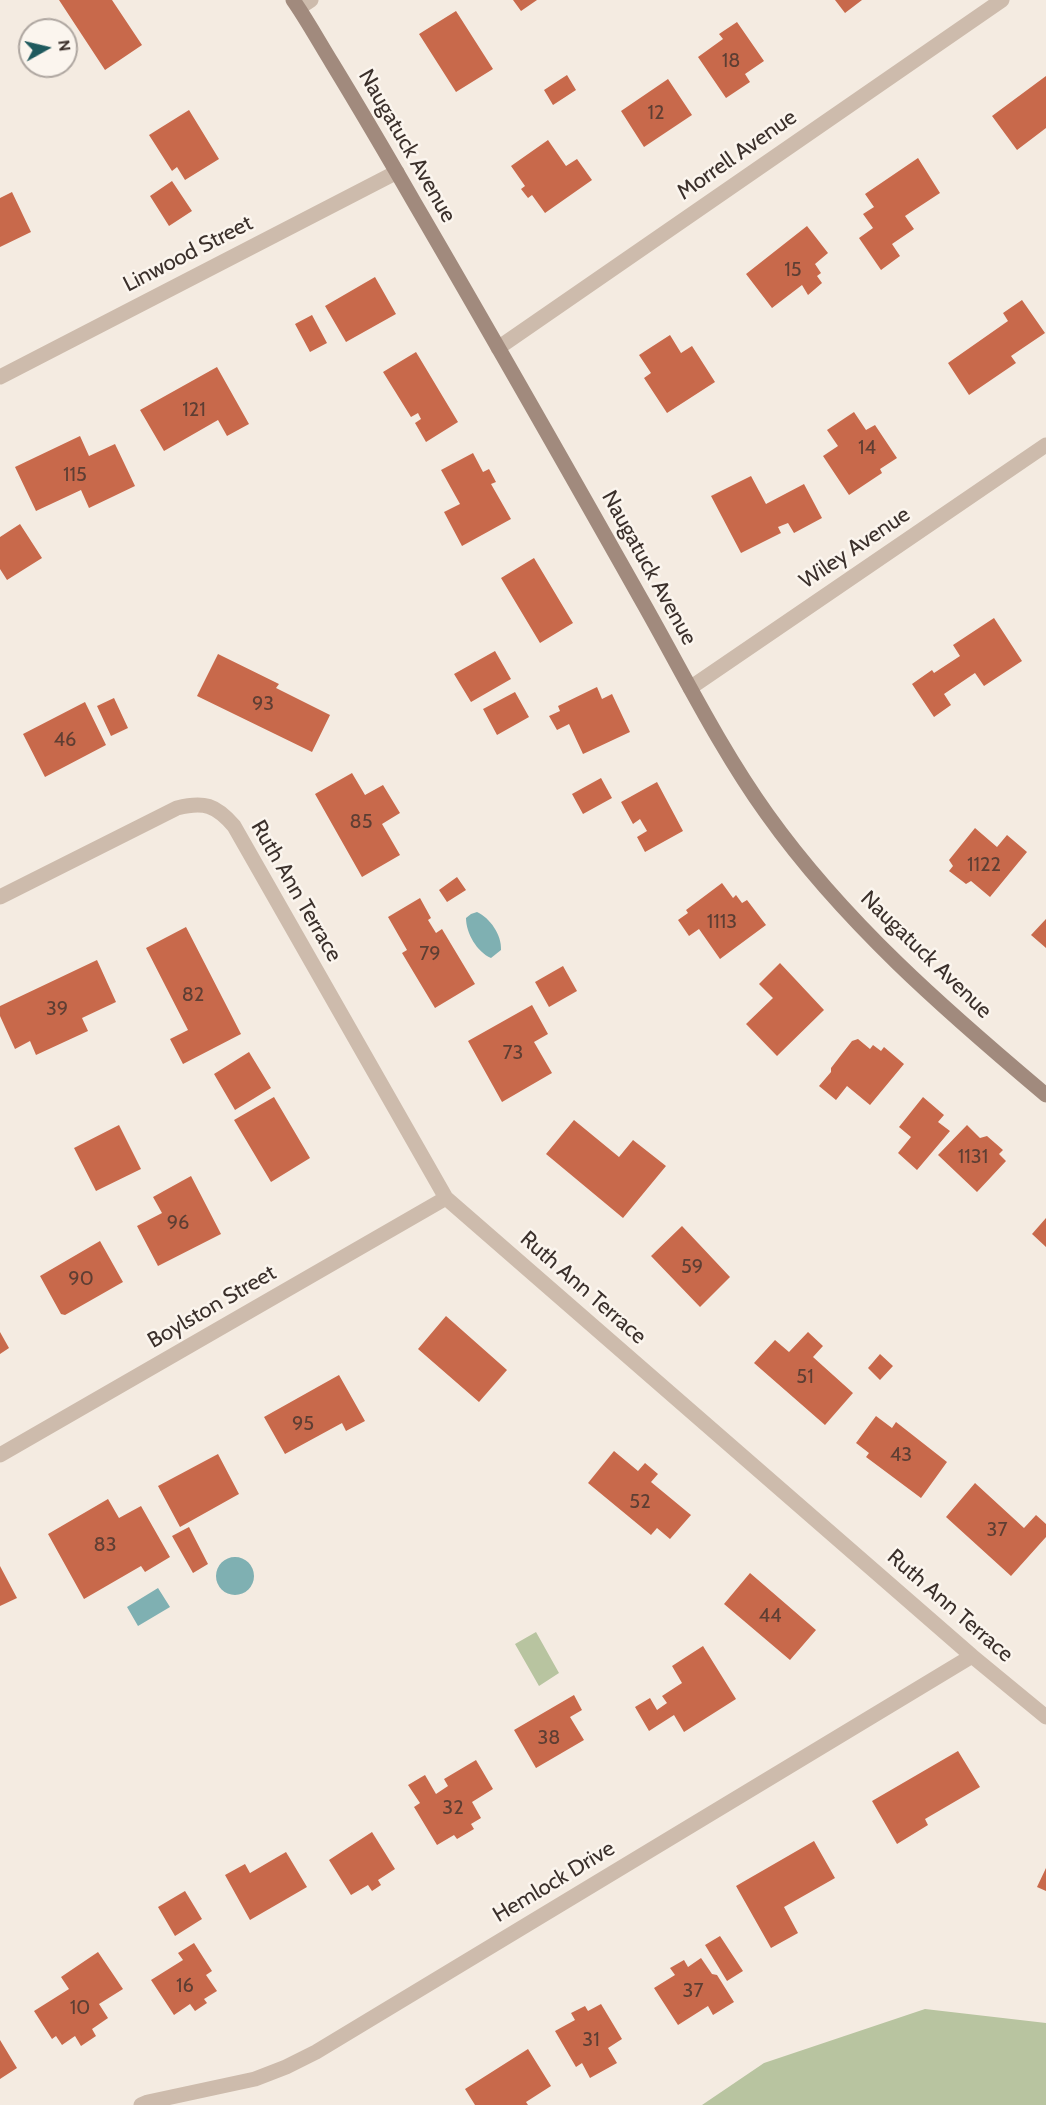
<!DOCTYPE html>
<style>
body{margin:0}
#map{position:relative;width:1046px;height:2105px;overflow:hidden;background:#f4ebe1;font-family:Cabin,sans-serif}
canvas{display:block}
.north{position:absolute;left:18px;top:18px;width:60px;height:60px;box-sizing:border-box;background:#fbf5ee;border:2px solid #aea6a0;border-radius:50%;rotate:82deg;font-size:16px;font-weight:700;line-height:24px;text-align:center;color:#3b302b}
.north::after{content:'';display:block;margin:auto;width:21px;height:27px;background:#1f5a5e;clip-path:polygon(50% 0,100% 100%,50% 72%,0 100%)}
</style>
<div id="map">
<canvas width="1046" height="2105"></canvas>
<div class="north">N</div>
</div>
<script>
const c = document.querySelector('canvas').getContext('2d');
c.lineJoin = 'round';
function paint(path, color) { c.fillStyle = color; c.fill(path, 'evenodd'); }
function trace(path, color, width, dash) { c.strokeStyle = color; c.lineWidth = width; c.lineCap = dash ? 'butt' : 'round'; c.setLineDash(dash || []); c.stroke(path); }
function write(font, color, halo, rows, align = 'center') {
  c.font = font + ' Cabin,sans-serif'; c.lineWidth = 5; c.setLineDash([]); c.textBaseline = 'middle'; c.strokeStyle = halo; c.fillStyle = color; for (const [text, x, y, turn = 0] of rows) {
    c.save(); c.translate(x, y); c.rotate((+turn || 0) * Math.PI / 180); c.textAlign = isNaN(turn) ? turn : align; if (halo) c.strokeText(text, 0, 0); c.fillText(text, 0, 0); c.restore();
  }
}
const green = new Path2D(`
 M536,1632L559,1673L539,1686L515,1644Z
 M925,2009L1046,2023V2105H702L764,2063Z`);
const water = new Path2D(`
 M477,912C490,918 502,935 501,950L491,958C477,952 466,933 466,918L471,914Z
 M216 1576a19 19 0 1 1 38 0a19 19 0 1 1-38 0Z
 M158,1588L170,1607L138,1626L127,1607Z`);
const building = new Path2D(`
 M59,0H112L142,45L105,70Z
 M513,0H537L521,11Z
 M835,0H862L845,13Z
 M456,11L493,69L456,92L419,34Z
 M737,22L764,61L745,74L750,82L726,98L698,57L723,39L719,34Z
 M567,75L576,90L553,105L544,90Z
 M1046,76V128L1017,150L992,116Z
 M668,79L692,115L644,147L621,111Z
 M189,110L219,159L185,180L177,167L172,171L149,135Z
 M548,140L566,166L577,159L592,180L545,213L532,195L528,198L521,189L525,186L511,166Z
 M918,158L940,193L905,216L914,229L892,244L900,256L881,270L859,238L873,228L863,214L874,207L865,194Z
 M172,181L192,211L169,226L150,196Z
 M12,192L31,232L0,247V198Z
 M807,226L828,253L815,264L821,273L817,276L822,283L808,295L802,285L772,308L746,274Z
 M375,277L396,314L346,342L325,306Z
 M1022,300L1045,333L1011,356L1016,363L969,395L948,363L1008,321L1003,313Z
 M312,315L327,343L310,352L295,324Z
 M670,335L681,353L692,346L715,382L667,413L644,378L651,373L639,355Z
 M416,352L458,422L426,442L415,423L421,419L418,413L411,417L383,372Z
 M217,367L249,424L227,436L218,420L164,451L140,410Z
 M854,412L866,430L875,425L897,458L880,469L882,473L849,495L823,456L838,446L827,430Z
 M80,436L89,456L115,444L135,486L89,508L81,490L36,511L15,467Z
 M473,453L483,472L489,469L496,482L491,484L511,519L462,546L444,512L460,504L441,470Z
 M751,476L766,504L804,484L822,518L794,533L788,523L778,527L781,533L741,553L711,496Z
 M20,524L42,558L7,580L0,569V537Z
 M534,558L573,623L540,643L501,578Z
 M994,618L1022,661L984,686L975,673L944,694L951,705L934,717L912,684L932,670L934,673L960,656L953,645Z
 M495,651L511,679L471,702L454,674Z
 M218,654L279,684L276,688L330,715L312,752L197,696Z
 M597,687L602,699L612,694L630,732L583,754L569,724L557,730L549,716L560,711L558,706Z
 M515,692L529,717L497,735L483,709Z
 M114,698L128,728L111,736L97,706Z
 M85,702L106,745L45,777L23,734Z
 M352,773L365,795L383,785L400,813L382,824L400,855L362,877L315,794Z
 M601,778L612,798L583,814L572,794Z
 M657,782L683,831L645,852L637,837L647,831L640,819L633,824L621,802Z
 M975,828L997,847L1007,835L1027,852L990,897L971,881L966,884L949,871L953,866L949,860Z
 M457,877L466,890L447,902L439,890Z
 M722,883L733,898L736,895L742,903L747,900L766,925L720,959L699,929L689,936L678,920L688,913L686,910Z
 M420,898L431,918L428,920L436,933L442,929L475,984L435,1008L402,953L407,950L388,917Z
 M1046,919V948L1031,935Z
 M186,927L241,1034L183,1064L170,1039L188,1030L146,948Z
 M97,960L116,1002L82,1018L88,1031L36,1055L30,1041L15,1049L0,1016V1006Z
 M780,963L824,1010L777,1056L746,1024L773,998L759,984Z
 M563,966L577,991L549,1007L535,982Z
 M532,1005L548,1034L534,1042L552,1073L502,1102L468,1041Z
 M858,1039L870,1049L873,1045L881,1051L884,1047L904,1064L870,1105L847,1086L836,1100L819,1086L831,1072V1068L852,1041Z
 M249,1052L271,1088L235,1110L214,1074Z
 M274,1097L310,1158L271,1182L234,1120Z
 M923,1097L944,1115L938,1122L950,1131L917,1170L898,1153L911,1137L899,1127Z
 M574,1120L619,1157L633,1140L666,1166L623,1218L546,1154Z
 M119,1125L141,1169L96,1191L74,1148Z
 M967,1125L980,1138L987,1136L1003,1150L999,1154L1006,1161L977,1192L938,1155Z
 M191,1176L221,1234L158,1266L137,1226L162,1213L153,1197Z
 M1046,1218V1247L1032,1234Z
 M682,1226L730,1277L700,1307L651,1256Z
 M100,1241L123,1282L65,1315L61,1314L40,1276Z
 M446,1316L507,1370L479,1402L418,1349Z
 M0,1332L9,1348L0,1354Z
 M808,1332L823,1346L813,1357L853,1393L825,1425L754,1363L775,1340L789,1352Z
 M880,1354L893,1366L880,1380L868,1368Z
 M339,1375L365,1421L346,1431L342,1423L285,1454L264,1417Z
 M876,1416L892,1428L896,1422L947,1462L921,1498L866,1457L869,1453L856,1443Z
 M614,1451L638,1471L645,1463L658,1474L651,1482L691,1515L670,1539L657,1528L651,1535L588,1483Z
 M218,1454L239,1494L180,1527L158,1486Z
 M975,1483L1024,1528L1036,1515L1046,1524V1537L1011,1576L946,1517Z
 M108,1499L119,1518L141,1506L170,1557L145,1572L141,1566L84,1599L48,1534Z
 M189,1527L208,1564L193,1573L172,1536Z
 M0,1566L17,1598L0,1606Z
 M750,1573L816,1630L790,1660L724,1604Z
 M703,1646L736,1699L684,1732L674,1715L649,1731L635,1707L650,1698L657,1710L667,1703L662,1696L682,1683L672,1666Z
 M574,1695L582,1710L570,1717L584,1740L536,1768L514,1730Z
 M958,1751L980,1787L925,1819L928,1825L897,1844L872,1801Z
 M476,1760L493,1789L472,1802L481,1818L471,1824L474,1829L457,1839L454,1835L437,1845L414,1807L420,1803L408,1785L425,1775L436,1794L448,1786L444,1779Z
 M372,1832L395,1869L378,1880L381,1885L372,1891L368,1885L351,1895L329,1860Z
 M814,1841L835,1878L784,1907L798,1933L771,1948L736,1886Z
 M286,1852L307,1887L250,1920L225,1875L245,1864L250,1873Z
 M1046,1868V1891L1037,1887Z
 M185,1891L202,1919L175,1936L158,1907Z
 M720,1936L743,1971L727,1981L705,1945Z
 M194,1943L212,1971L206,1975L217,1991L204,1999L207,2003L195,2011L190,2004L174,2015L151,1980L183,1960L178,1953Z
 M98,1952L123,1989L99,2004L108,2018L92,2029L96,2036L81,2046L75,2036L62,2045L56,2036L52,2039L34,2011L69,1989L61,1977Z
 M701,1958L712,1974L717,1975L734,2002L713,2015L708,2006L678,2025L654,1988L675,1975L670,1968L684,1960L688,1967Z
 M601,2004L622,2039L608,2048L617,2063L590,2078L582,2063L576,2067L555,2031L575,2020L571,2013L585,2006L588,2011Z
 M0,2040L17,2068L0,2079Z
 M528,2049L551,2086L526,2102L528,2105H475L465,2089Z`);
const minor = new Path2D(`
 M299,8L311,0
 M498,348L1002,0
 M0,377L397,172
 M690,688L1046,445
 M0,897L177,808C204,801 216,805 234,826L446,1198L972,1656L1046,1717
 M0,1455L446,1198
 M141,2105L148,2102L255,2079L286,2067L316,2052L972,1656`);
const secondary = new Path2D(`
 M293,0C307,20 319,42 332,63C360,109 387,155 414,202C491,334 566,466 641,599C682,671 719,747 767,814C844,922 945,1010 1046,1095`);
const numberNames = [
 ["18",731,61],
 ["12",656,113],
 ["15",793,270],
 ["121",194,410],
 ["14",867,448],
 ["115",75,475],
 ["93",263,704],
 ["46",65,740],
 ["85",361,822],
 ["1122",984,865],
 ["1113",722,922],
 ["79",430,954],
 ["82",193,995],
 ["39",57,1009],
 ["73",513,1053],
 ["1131",973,1157],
 ["96",178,1223],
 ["59",692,1267],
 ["90",81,1279],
 ["51",805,1377],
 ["95",303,1424],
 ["43",901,1455],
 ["52",640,1502],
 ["37",997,1530],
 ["83",105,1545],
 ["44",770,1616],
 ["38",549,1738],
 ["32",453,1808],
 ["16",185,1986],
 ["37",693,1991],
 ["10",80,2008],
 ["31",591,2040]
];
const streetNames = [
 ["Naugatuck Avenue",407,146,60],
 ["Morrell Avenue",737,155,-35],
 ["Linwood Street",188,254,-27],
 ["Wiley Avenue",855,548,-34],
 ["Naugatuck Avenue",649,568,61],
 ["Ruth Ann Terrace",296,891,60],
 ["Naugatuck Avenue",926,955,44],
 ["Ruth Ann Terrace",583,1288,41],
 ["Boylston Street",212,1307,-30],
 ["Ruth Ann Terrace",950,1606,41],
 ["Hemlock Drive",554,1882,-31]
];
paint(green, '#b8c4a0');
paint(water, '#7fb0b2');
paint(building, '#c8694b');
trace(minor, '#cdbbac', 15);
trace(secondary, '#a18a7d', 15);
write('20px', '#5e3e33', null, numberNames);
write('22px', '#3b302b', '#fbf5ee', streetNames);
</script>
